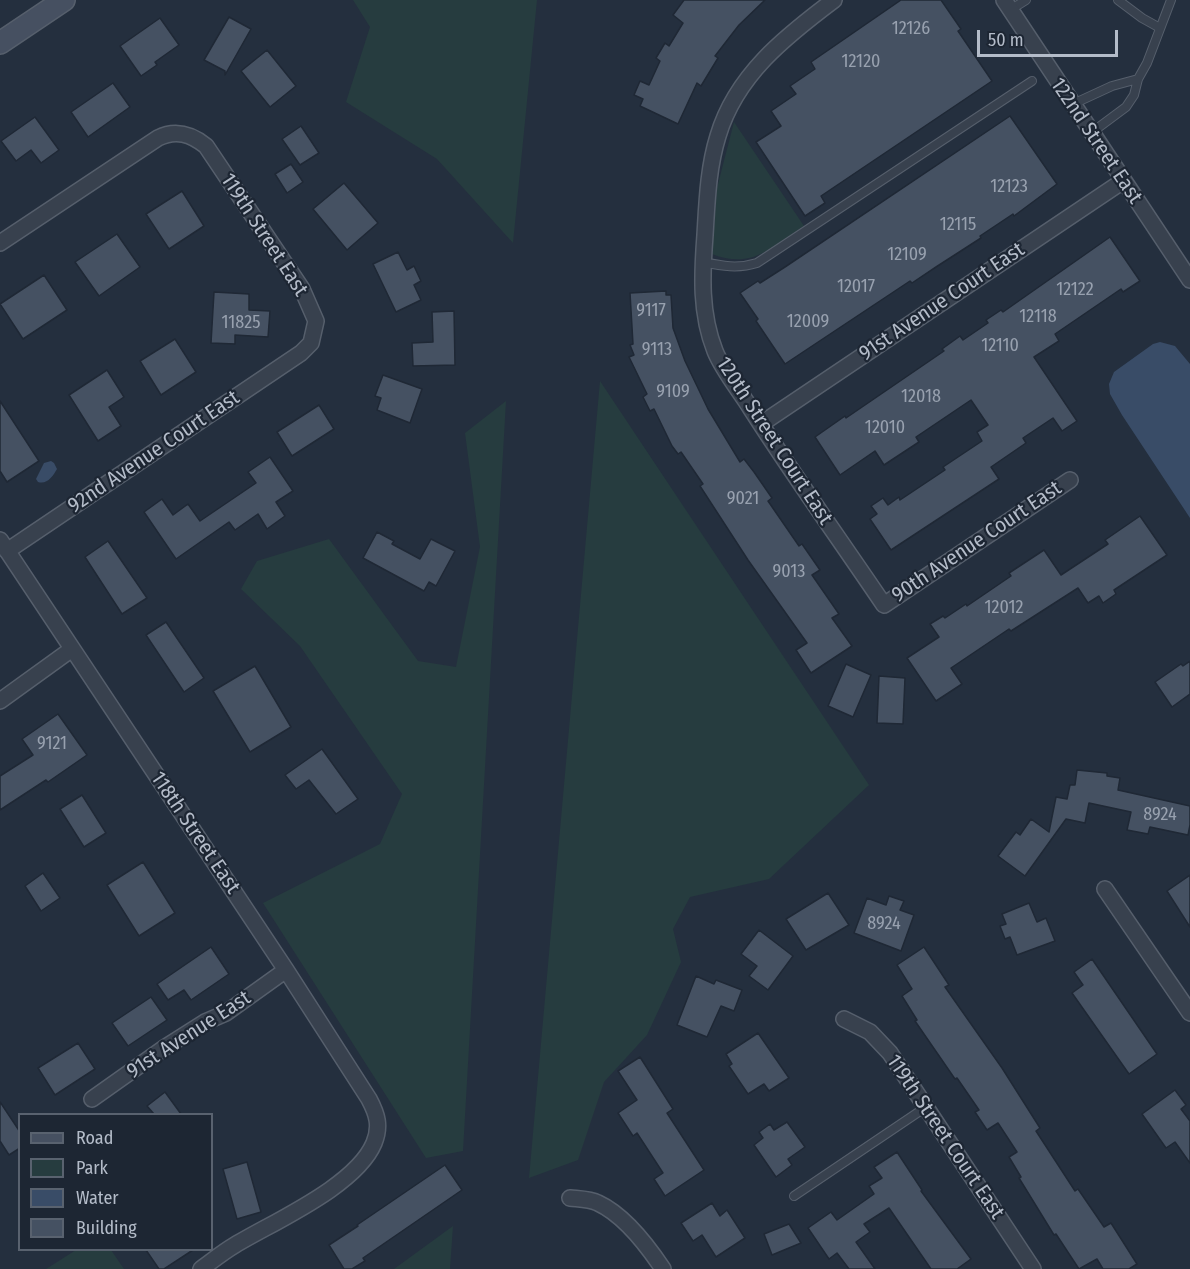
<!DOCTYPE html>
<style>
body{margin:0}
#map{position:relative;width:1190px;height:1269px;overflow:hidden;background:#242f3e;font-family:"Fira Sans Condensed",sans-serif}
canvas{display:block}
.legend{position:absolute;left:18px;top:1113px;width:195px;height:138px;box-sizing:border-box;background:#1d2633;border:2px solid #59626f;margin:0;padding:8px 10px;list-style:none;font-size:18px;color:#b4bcc9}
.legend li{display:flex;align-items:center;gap:12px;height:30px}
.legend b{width:30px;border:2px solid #59626f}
.scale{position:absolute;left:977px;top:30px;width:141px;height:27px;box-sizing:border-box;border:3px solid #b4bcc9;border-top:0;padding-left:8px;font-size:18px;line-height:21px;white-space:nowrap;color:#b4bcc9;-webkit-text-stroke:4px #1d2633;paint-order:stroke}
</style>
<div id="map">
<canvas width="1190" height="1269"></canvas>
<ul class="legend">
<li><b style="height:8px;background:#465061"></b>Road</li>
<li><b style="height:16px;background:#263c3f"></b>Park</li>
<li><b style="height:16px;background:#394c67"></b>Water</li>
<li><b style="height:16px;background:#455162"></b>Building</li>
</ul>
<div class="scale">50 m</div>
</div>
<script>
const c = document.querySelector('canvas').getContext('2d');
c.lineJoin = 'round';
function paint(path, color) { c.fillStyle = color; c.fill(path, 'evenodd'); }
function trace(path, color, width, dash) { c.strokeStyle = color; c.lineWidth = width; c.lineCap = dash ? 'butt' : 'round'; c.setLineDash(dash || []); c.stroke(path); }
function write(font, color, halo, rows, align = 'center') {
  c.font = font + ' "Fira Sans Condensed",sans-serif'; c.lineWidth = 4.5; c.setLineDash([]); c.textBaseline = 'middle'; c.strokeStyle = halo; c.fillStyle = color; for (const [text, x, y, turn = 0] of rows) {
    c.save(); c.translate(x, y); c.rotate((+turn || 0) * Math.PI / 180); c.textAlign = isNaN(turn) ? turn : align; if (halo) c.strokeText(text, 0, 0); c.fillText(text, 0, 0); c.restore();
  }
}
const green = new Path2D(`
 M353,0H537L513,243L437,159L346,102L370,27Z
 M734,122L804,226C772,247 752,270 712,254L717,188Z
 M600,381L869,785L769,879L690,897L673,929L681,962L647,1035L604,1082L578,1160L529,1178Z
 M506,401L463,1151L426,1158L263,903L380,844L402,794L300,646L241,589L257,561L329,539L418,661L456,667L480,547L465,433Z
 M453,1226L450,1269H394Z
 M76,1250H111L124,1269H46Z`);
const water = new Path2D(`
 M1160,342L1175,346L1190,364V518L1122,415L1110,394L1109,384L1114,372L1153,344Z
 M51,461L54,463L57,469C53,476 47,485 38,482L36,479L44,463Z`);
const building = new Path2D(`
 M684,0H765L739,25L715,56L718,58L701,86L697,83L678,124L640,106L643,99L634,95L640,81L649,85L660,61L656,58L665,43L669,46L683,23L673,15Z
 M901,0H941L961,29L958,31L992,81L821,196L825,203L805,216L756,142L781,126L771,111L796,94L790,86L815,69L811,62Z
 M229,17L251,29L225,75V71L204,60Z
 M160,18L179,45L155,62L157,65L141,76L120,46Z
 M267,50L296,86L270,107L241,71Z
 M113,83L130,107L88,137L71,112Z
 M1010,116L1057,184L1014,216L1013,214L980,236L981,238L936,267L912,283L910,281L785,364L756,321L758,319L740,293L758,281L760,283L785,267Z
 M35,117L59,150L41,163L31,150L16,161L1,141Z
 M301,126L319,153L300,165L282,139Z
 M291,164L303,182L287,193L275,174Z
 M344,183L378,223L347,250L313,209Z
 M182,191L204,226L169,249L146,214Z
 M117,234L140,267L99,296L75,262Z
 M1110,237L1140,281L1123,292L1121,289L1055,334L1059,341L1034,357L1077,421L1062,431L1053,418L1023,438L1026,443L991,467L999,479L891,550L870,519L877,514L871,506L883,498L888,505L899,497L900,500L945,470L943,467L982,441L977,432L988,425L971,400L916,437L919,442L884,465L875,451L840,475L815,437L845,416L846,418L944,351L942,349L960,336L963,340L988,323L986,320L1001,310L1003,312Z
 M398,252L407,270L414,266L421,281L414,285L421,300L396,312L373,264Z
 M44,275L67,310L23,339L0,304Z
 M666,291V295H671L673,328L685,361L708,409L740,462L744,459L754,472L772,498L768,501L799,546L802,544L820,570L812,575L839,614L832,618L852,646L811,673L796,650L807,643L748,560L700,486L703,484L681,452L678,454L672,446L654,409L650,411L643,397L647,394L629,357L634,355L630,345L633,344L630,293Z
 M214,292L249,294V310L270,311L268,337L235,335V344L211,343Z
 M454,311L455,365L413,366L412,343L433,342L432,312Z
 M175,339L196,372L161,395L140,361Z
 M107,370L124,397L109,407L121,426L98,441L69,395Z
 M383,375L422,389L410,423L377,410L381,398L375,396Z
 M0,401L39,461L7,482L0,471Z
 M319,405L334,429L292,456L277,432Z
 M270,457L293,491L276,502L285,516L267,529L258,514L235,530L229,522L176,559L144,512L162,499L173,515L188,504L200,521L256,483L248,472Z
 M1140,516L1167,555L1114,590L1116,594L1103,603L1099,596L1088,603L1078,588L1011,631L1009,629L951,668L962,684L936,701L907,658L939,637L930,624L943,616L945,618L966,604L967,606L1011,576L1009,573L1044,550L1061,575L1108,544L1105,540Z
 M377,532L394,541L392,544L420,559L431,539L455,551L436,586L429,582L424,591L363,558Z
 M108,541L147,598L122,614L85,557Z
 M166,622L204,678L184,692L146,635Z
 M1190,661V694L1172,707L1155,682L1181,664L1183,666Z
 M846,664L871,675L853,717L828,706Z
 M255,666L291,727L250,752L213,691Z
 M879,676L905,678L903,724L877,723Z
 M58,714L87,755L48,782L46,780L0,810V776L33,755L22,739Z
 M322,749L358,799L336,814L309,780L296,789L285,775Z
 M1077,770L1107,773V776L1120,778L1118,790L1190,806V825L1188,835L1150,827L1148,834L1127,830L1131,812L1089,803L1085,823L1066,819L1025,876L998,856L1016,832L1020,835L1031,819L1049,832L1056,797L1067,799L1070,785H1075Z
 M82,795L106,833L84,847L60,809Z
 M143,862L175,913L139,936L107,885Z
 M43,873L60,898L41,911L25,886Z
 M1190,875V927L1167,891Z
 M828,893L849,925L806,950L786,919Z
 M889,896L904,901L900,910L914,915L901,951L854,933L867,898L886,905Z
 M1029,903L1037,922L1046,918L1055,941L1017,955L1010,937L1005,939L1000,926L1006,924L1002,914Z
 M759,930L793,956L768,990L749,976L757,966L741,954Z
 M211,947L229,974L191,1000L184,990L168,1000L157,984Z
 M924,947L949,985L945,987L1002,1068L1040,1128L1036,1131L1075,1191L1078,1189L1104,1227L1111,1223L1137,1264L1129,1269H1103L1097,1259L1079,1269L1056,1234L1054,1235L1019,1178L1021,1177L1009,1157L1017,1152L998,1123L987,1130L975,1112L979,1110L957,1078L955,1079L915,1021L917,1020L902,996L912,989L897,965Z
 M1092,959L1157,1054L1129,1074L1072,993L1083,985L1074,972Z
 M696,976L714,984L716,980L742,990L734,1011L721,1006L707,1037L677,1025Z
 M151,997L167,1020L128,1046L112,1023Z
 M758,1033L789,1078L769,1091L764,1084L748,1094L729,1066L732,1064L726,1054Z
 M78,1043L95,1069L55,1095L38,1068Z
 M640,1057L673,1109L667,1113L704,1170L665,1196L654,1179L663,1173L637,1133L633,1136L618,1113L637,1100L618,1071Z
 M1175,1090L1186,1105L1181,1109L1190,1121V1163L1175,1142L1166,1148L1142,1114Z
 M165,1092L181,1114H154L147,1106Z
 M0,1102L20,1132V1148L9,1155L0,1141Z
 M787,1122L805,1147L788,1159L792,1165L776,1177L754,1145L763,1138L759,1132L770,1124L774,1130Z
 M897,1152L922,1190L921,1191L971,1259L957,1269H931L889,1208L864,1224L870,1232L856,1242L875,1269H849L837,1253L829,1259L808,1228L831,1212L837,1220L874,1194L869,1186L882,1178L874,1167Z
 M247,1162L261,1212L237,1219L223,1169Z
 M445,1165L462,1190L363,1258L365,1261L352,1269H344L329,1245L358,1226L357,1225Z
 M712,1203L720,1216L727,1210L745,1238L716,1257L702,1235L693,1241L681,1223Z
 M789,1224L801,1243L772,1255L764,1234Z
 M146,1250H193L164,1269H159Z`);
const lane = new Path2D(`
 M1118,0L1142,18L1160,28
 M1010,10L1026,0
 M1073,104L1112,86L1138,79
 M1091,133L1126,107L1134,95L1138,79L1147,63L1171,0
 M703,262C722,266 738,269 757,263L1032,81
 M794,1196L926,1107`);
const street = new Path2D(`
 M834,0C786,36 736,75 718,136C708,168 707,202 705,235C702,275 700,313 715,351C723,371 740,391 751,409C794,476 840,540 884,605L1070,480
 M1004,0L1190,280
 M0,243L158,138C176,129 191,134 206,146L302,289L316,321L311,343L301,353L7,551
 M761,424L1123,181
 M0,540L286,970L369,1099C377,1114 381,1126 374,1143C356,1186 275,1221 235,1245C223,1252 212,1261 201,1269
 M0,701L72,649
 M1105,889L1190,1013
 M844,1019L870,1032L890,1053L1033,1269
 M92,1099L164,1048L205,1022L226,1013L286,970
 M570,1198C579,1199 590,1199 598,1203C624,1215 647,1245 663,1269`);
const secondary = new Path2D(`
 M0,43L64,0`);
const numberNames = [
 ["12126",911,29],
 ["12120",861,62],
 ["12123",1009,187],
 ["12115",958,225],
 ["12109",907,255],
 ["12017",856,287],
 ["12122",1075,290],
 ["9117",651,311],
 ["12118",1038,317],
 ["12009",808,322],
 ["11825",241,323],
 ["12110",1000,346],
 ["9113",657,350],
 ["9109",673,392],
 ["12018",921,397],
 ["12010",885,428],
 ["9021",743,499],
 ["9013",789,572],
 ["12012",1004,608],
 ["9121",52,744],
 ["8924",1160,815],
 ["8924",884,924]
];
const streetNames = [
 ["122nd Street East",1096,141,56],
 ["119th Street East",264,235,57],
 ["91st Avenue Court East",942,302,-34],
 ["120th Street Court East",774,441,57],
 ["92nd Avenue Court East",154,452,-34],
 ["90th Avenue Court East",977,542,-34],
 ["118th Street East",195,833,56],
 ["91st Avenue East",189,1035,-33],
 ["119th Street Court East",945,1137,56]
];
paint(green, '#263c3f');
paint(water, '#394c67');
paint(building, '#455162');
trace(building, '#1f2835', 1.5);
trace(lane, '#565f6c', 10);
trace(street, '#565f6c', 18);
trace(secondary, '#565f6c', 24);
trace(lane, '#38414e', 8);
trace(street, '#38414e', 15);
trace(secondary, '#465061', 21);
write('18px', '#98a1af', null, numberNames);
write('21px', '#b4bcc9', '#1d2633', streetNames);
</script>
